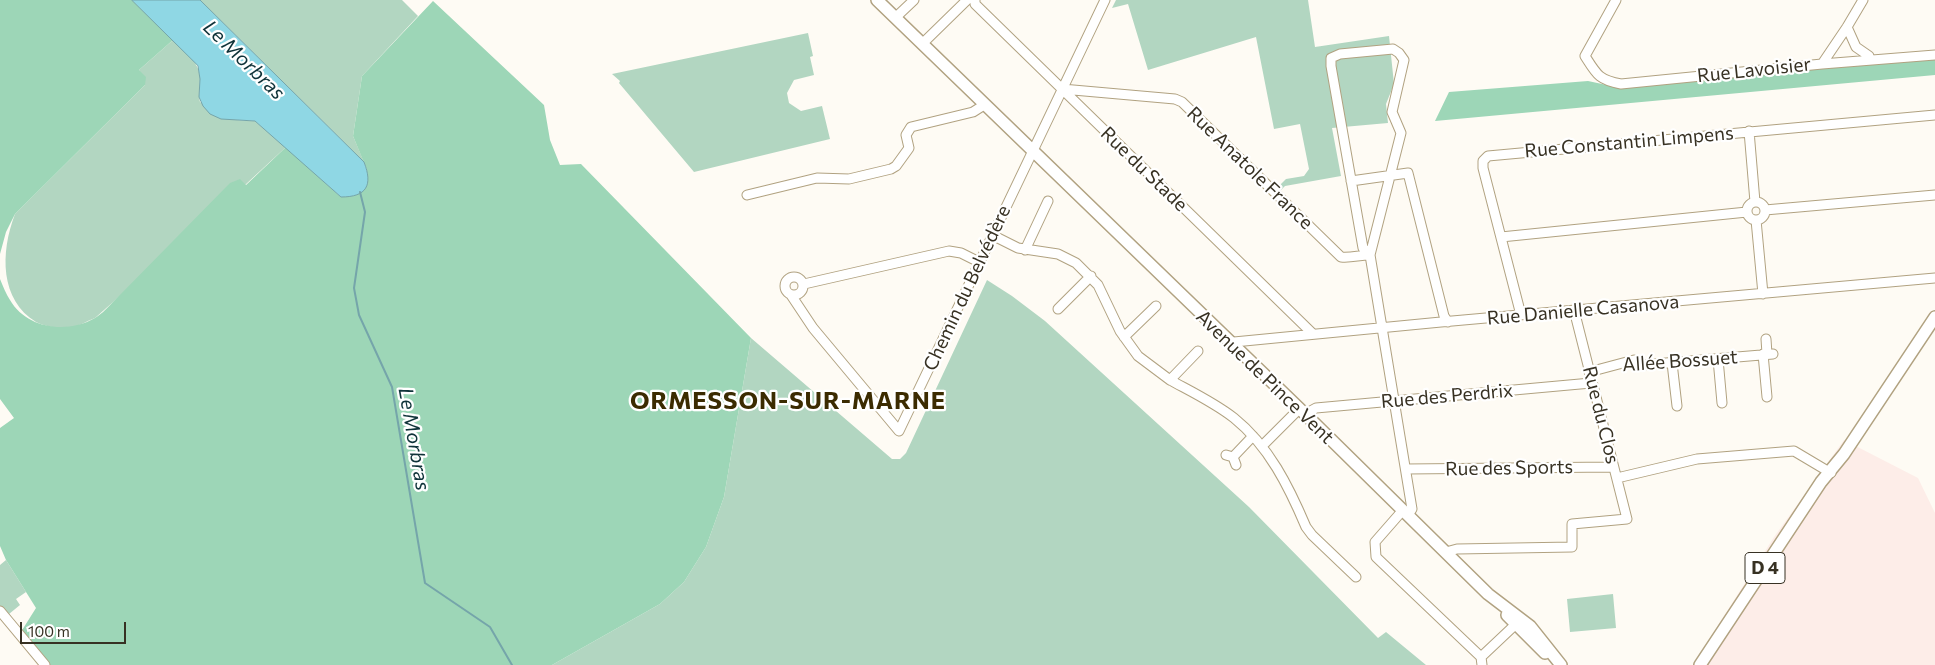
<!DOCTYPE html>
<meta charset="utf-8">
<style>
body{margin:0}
#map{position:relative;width:1935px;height:665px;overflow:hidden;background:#fefbf4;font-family:Commissioner,sans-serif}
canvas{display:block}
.scale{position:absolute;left:20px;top:622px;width:106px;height:22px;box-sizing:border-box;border:2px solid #373123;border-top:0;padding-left:6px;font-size:15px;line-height:18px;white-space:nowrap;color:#373123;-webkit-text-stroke:4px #fff;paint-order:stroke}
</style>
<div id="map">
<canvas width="1935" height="665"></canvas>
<div class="scale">100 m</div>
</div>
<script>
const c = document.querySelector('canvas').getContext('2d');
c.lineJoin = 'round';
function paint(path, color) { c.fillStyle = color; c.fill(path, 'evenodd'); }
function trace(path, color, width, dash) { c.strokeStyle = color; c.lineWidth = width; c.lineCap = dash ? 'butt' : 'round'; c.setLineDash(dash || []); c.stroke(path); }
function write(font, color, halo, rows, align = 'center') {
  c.font = font + ' Commissioner,sans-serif'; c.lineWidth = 4.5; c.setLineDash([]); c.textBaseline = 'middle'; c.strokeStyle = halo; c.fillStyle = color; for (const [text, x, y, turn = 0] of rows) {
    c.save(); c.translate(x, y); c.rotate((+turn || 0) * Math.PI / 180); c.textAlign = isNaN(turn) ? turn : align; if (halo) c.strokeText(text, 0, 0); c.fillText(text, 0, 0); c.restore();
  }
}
const commercial = new Path2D(`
 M1844,440L1918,478L1935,513V665H1693L1774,537Z`);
const green = new Path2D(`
 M200,0H402L418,16L362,76L353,136L364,162Z
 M1116,0H1308L1315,47L1389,36L1394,84L1386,104L1388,123L1332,128L1341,176L1285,186L1281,190L1278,187L1286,179L1304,176L1309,169L1300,124L1274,129L1256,37L1148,70L1128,4L1112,8Z
 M808,33L813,56L810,57L814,75L794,80L787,93L789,103L801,111L822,106L830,139L694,172L619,83L620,81L612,74Z
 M173,40C183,51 200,62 200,78C200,86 198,94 200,102L237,120L255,121L286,147L245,185L95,318C87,321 79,326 70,328C62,330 44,326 36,322C0,300 0,253 15,214L145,85L139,70Z
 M987,280L1012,296L1045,321L1249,507L1378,638L1386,632L1426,665H552L660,604L684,582L706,547L724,497L751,338L892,459H900L906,453Z
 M6,560L26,592L16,599L20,605L9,614L13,620L9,623L0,611V565Z
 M1613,594L1616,628L1570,632L1567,599Z`);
const forest = new Path2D(`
 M0,0H132L173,40L139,70L146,77L145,85L15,214L6,232L0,254Z
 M433,1L544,105L550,140L560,165L581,164L751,338L724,497L706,547L684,582L660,604L552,665H45L19,635L36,608L6,560L0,546V428L14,418L0,399V279C3,286 6,294 10,300C27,329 67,334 95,318C102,314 109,306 115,300L230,183L240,179L246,185L286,147L341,197L367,170L353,136L362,76Z
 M1935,59V75L1435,121L1449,92L1588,81L1616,87Z`);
const water = new Path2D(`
 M132,0H200L364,162C373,185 367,197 341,197L255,121L221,119L210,114L203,106L199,97L200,79L198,66Z`);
const stream = new Path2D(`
 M360,192L365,212L354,288L359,315L392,387L425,583L490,627L512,665`);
const minor = new Path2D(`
 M975,0V4L1313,334
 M1616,0L1585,56C1597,75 1599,80 1621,84L1822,64L1935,55
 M895,18L914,0
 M1847,27L1856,47L1869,56
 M922,44L967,0
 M1822,64L1847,27L1863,0
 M1062,89L1175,99L1182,102L1341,257C1352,258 1359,255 1370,255
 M1749,131L1755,202
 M1351,181L1408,173L1444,316L1448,322
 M747,195L817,178L849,179L891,169L896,166L909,148L906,135L911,127L973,112L984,105
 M1747 211a9 9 0 1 1 18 0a9 9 0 1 1-18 0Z
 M1765,210L1935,195
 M1756,220L1763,294
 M992,235L1018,248L1058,254L1076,263L1098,285L1120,331L1138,356L1170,380L1198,351
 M1501,237L1747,212
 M1025,250L1048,201
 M1370,255L1363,248L1331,66V58L1340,54L1393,49L1399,53L1404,60L1392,112L1401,133L1370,255L1412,509L1408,515
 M785 286a9 9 0 1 1 18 0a9 9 0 1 1-18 0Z
 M804,284L949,251L961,253L979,262
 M791,295L813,328L899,431L1105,0
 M1058,309L1091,276
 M1521,315L1483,168V161L1488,156L1935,115
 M1124,337L1156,306
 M1766,339L1767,354
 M1231,344L1234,342L1441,322L1935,278
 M1763,354L1767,397
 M1718,359L1722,403
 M1672,363L1677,406
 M1589,372L1634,360L1642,365L1773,354
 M1170,380C1192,392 1215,403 1234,418C1269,446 1289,487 1306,527L1312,535L1356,577
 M1305,414L1316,408L1591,383
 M1262,446L1299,409
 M1226,455L1233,457L1236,465
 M1233,457L1253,436
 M1406,469L1613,467
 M1617,478L1697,459L1794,451L1831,473
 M1403,510L1375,542L1376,557L1481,657L1482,665
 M1446,552L1457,549L1572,547V524L1627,519L1574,310
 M0,611L45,665
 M1481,657L1516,624`);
const major = new Path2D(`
 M877,0L1305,414L1488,594L1530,626L1561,665
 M1507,615L1545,653
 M1700,665L1821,482L1844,454L1935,317`);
const shields = [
 [1765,568,40]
];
const shieldNames = [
 ["D 4",1765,568]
];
const streetNames = [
 ["Rue Lavoisier",1754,70,-6],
 ["Rue Constantin Limpens",1629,142,-5],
 ["Rue Anatole France",1250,168,44],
 ["Rue du Stade",1144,169,44],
 ["Chemin du Belvédère",967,288,-65],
 ["Rue Danielle Casanova",1583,310,-5],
 ["Allée Bossuet",1680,361,-4],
 ["Avenue de Pince Vent",1265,377,44],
 ["Rue des Perdrix",1447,396,-5],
 ["Rue du Clos",1601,415,76],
 ["Rue des Sports",1509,468,-1]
];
const waterNames = [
 ["Le Morbras",244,60,44],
 ["Le Morbras",414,439,80]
];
const districtNames = [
 ["ORMESSON-SUR-MARNE",788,401]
];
paint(commercial, '#fdede8');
paint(green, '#b2d6c1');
paint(forest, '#9dd6b7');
paint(water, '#8fd7e4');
trace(water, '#75a5aa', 1);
trace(stream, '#75a5aa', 2);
trace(minor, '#b1a281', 11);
trace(major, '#b1a281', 14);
trace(minor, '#fff', 9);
trace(major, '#fff', 11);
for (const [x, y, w] of shields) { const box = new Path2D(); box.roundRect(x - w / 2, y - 15.5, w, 31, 4); c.fillStyle = '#fff'; c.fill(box); trace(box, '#373123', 1); }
write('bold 18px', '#373123', null, shieldNames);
write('19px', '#373123', '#fff', streetNames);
write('italic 20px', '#0f3339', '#fff', waterNames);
c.letterSpacing = '1px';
write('bold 24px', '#3b2b01', '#fff', districtNames);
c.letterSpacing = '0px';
</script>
